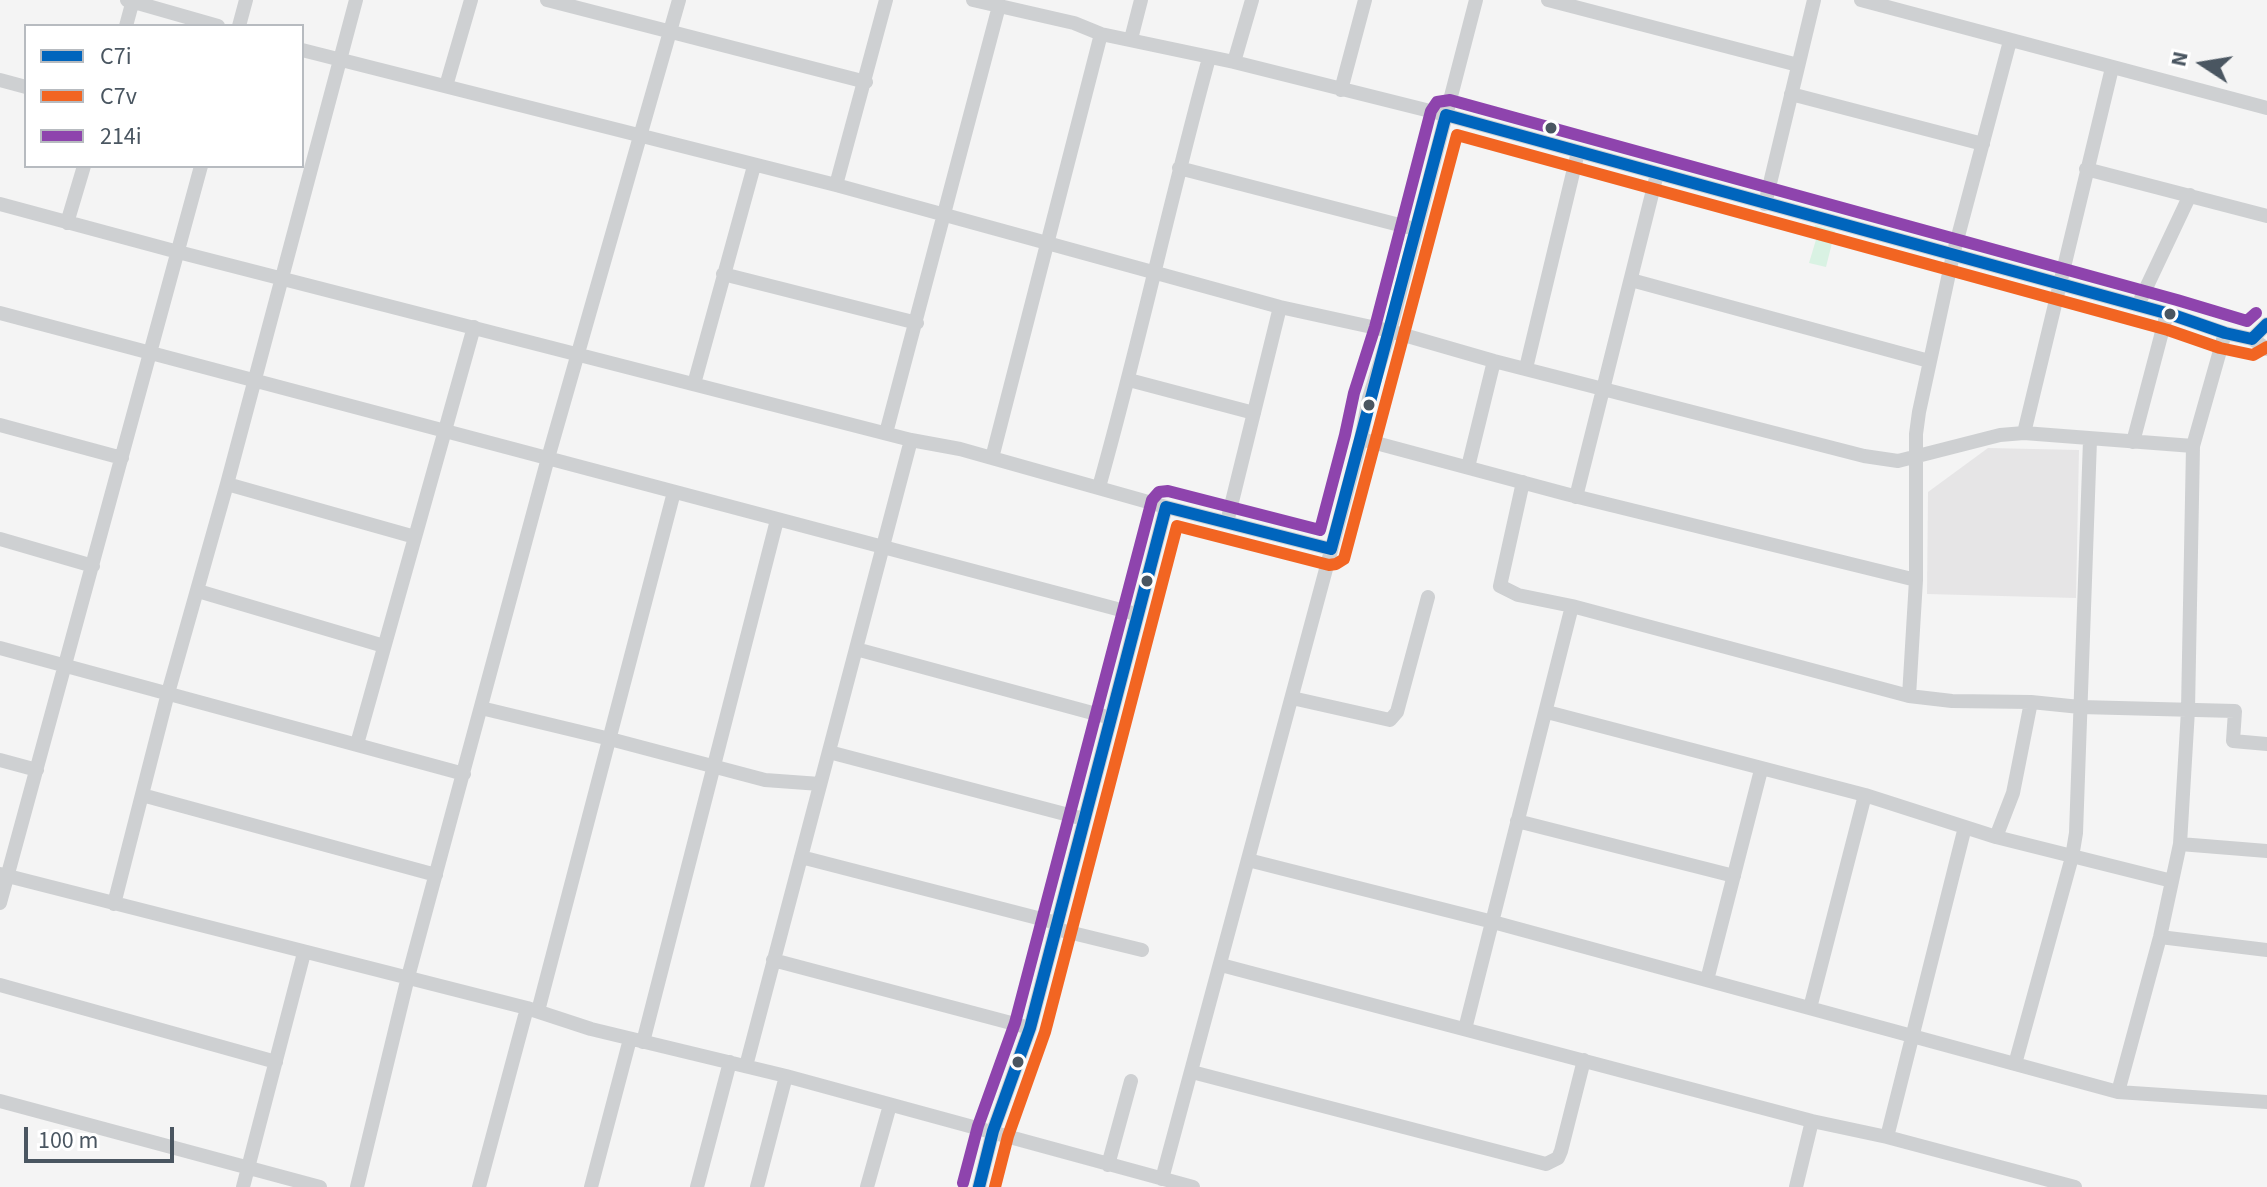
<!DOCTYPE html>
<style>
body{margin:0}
#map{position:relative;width:2267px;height:1187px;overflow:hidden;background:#f4f4f4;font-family:"Source Sans 3",sans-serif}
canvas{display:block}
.legend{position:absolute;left:24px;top:24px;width:280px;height:144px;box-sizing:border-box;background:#fff;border:2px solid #b7bbc0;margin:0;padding:10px 14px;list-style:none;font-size:24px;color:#4a5661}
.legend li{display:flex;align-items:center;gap:16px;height:40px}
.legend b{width:40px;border:2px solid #b7bbc0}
.north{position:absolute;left:2163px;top:24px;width:80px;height:80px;-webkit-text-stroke:6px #fff;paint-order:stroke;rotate:282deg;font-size:22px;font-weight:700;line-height:32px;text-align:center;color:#4a5661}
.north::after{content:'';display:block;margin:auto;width:28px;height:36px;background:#4a5661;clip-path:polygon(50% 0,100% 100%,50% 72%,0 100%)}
.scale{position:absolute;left:24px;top:1127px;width:150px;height:36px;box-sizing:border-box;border:4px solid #4a5661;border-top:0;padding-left:10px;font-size:24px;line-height:28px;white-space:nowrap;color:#4a5661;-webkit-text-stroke:6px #fff;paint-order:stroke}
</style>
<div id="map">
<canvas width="2267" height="1187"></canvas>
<ul class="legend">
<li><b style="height:10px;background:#0065bd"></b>C7i</li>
<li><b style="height:10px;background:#f26522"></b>C7v</li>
<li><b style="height:10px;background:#8e44ad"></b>214i</li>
</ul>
<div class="north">N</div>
<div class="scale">100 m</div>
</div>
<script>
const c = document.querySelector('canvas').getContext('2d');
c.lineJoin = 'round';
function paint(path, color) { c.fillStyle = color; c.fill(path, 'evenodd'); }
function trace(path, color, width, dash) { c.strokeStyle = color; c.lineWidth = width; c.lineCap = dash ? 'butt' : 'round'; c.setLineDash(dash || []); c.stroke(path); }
const education = new Path2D(`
 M1988,448L2079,450L2076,598L1927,594L1928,492Z`);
const green = new Path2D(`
 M1815,225L1835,231L1826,267L1809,263L1818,233L1813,232Z`);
const minor = new Path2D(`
 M127,0L218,26
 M547,0L866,82
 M973,0L1074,23L1101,34L1234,62L1446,115L2173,315L2225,333L2252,339L2267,324
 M1548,0L1798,65
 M1861,0L2267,108
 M126,26L133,0
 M239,26L246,0
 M1131,39L1141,0
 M302,50L836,185L1280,307L1390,331L1494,361L1864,456L1898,461L2000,435L2024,433L2193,446
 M1234,62L1252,0
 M0,80L26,87
 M446,86L471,0
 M1341,90L1365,0
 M1791,94L1983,144
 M1179,168L1415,229
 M2086,169L2267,216
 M836,185L886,0
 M0,204L178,252L911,440L960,449L1166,507L1331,549
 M1765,204L1814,0
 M67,223L84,166
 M723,274L917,323
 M1631,280L1929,361
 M2138,305L2190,195
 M0,313L1136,614
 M2252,339L2267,349
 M1526,368L1578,152
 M1129,380L1254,413
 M694,384L754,166
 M0,425L122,458
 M886,433L999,6
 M2024,433L2112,68
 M1361,439L1566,494L1916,580
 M2133,442L2167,313
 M992,458L1101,34
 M1468,467L1494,361
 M1523,482L1500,586L1518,595L1572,606L1909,696L1952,701L2031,702L2080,707L2235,711L2233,741L2267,744
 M227,484L415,537
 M1099,487C1139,345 1170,200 1209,58
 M1576,497L1657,174
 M1227,522L1280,307
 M0,539L93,566
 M198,591L384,646
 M0,648L464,774
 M856,649L1111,718
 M1909,696L1916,580V434L1919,412L1953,255L2010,41
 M1292,698L1390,720L1397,712L1428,597
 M481,708L610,739L765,780L820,784
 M1547,712L1865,795L1996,837L2013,793L2031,702
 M357,744L474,327
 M829,752L1084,819
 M0,760L37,770
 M142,795L436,875
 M1517,821L1734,876
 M1996,837L2172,881
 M2180,844L2267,851
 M801,857L1057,923
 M1248,860L1493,922L2118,1092L2267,1102
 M0,874L527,1008L591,1029L786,1076L1193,1187
 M0,903L201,166
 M114,904L168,693L227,484L356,0
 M1056,929L1142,950
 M2160,937L2267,950
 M773,960L1030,1028
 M1221,965L1812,1121L1887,1137L2075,1187
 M1707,980L1761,770
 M0,985L276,1062
 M1810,1008L1865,795
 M538,1011L674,492
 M1465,1029L1572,606
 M643,1042L777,520
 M2015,1064L2072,857L2076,833L2090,440
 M746,1066L911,440
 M1192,1072L1546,1164L1558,1158L1561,1151L1584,1060
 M2118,1092L2160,937L2180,844L2188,710L2193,446L2225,333
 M0,1101L320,1187
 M1887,1137L1965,827
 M1108,1165L1131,1081
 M1162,1179L1361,439L1369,398L1390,331L1476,0
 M243,1187L304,953
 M357,1187L408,977L548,458L679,0
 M479,1187L527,1008
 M591,1187L630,1039
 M697,1187L730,1062
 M757,1187L786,1076
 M867,1187L890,1105
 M979,1187L993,1131L1030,1028L1166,507
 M1796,1187L1812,1121`);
const bus1 = new Path2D(`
 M979,1187L993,1131L1030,1028L1166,507L1331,549L1446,115L2173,315L2225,333L2252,339L2267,324`);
const bus2 = new Path2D(`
 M995,1187L1008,1136L1045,1032L1177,526L1329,565L1336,564L1344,559L1457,135L2168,330L2220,348L2253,355L2267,347`);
const bus3 = new Path2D(`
 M963,1183L978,1126L1015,1023L1152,500L1159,492L1168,491L1320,530L1345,435L1354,393L1375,327L1431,111L1437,102L1450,100L2177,300L2247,321L2256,313`);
const markers = [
 [1551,128,7,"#4a5661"],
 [2170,314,7,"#4a5661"],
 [1369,405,7,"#4a5661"],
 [1147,581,7,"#4a5661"],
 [1018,1062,7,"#4a5661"]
];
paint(education, '#e6e5e6');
paint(green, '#d9f2e3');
trace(minor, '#ced0d2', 14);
trace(bus1, '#0065bd', 12);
trace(bus2, '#f26522', 12);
trace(bus3, '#8e44ad', 12);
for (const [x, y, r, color] of markers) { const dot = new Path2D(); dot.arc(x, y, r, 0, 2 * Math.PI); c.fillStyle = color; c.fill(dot); trace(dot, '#fff', 3); }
</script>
